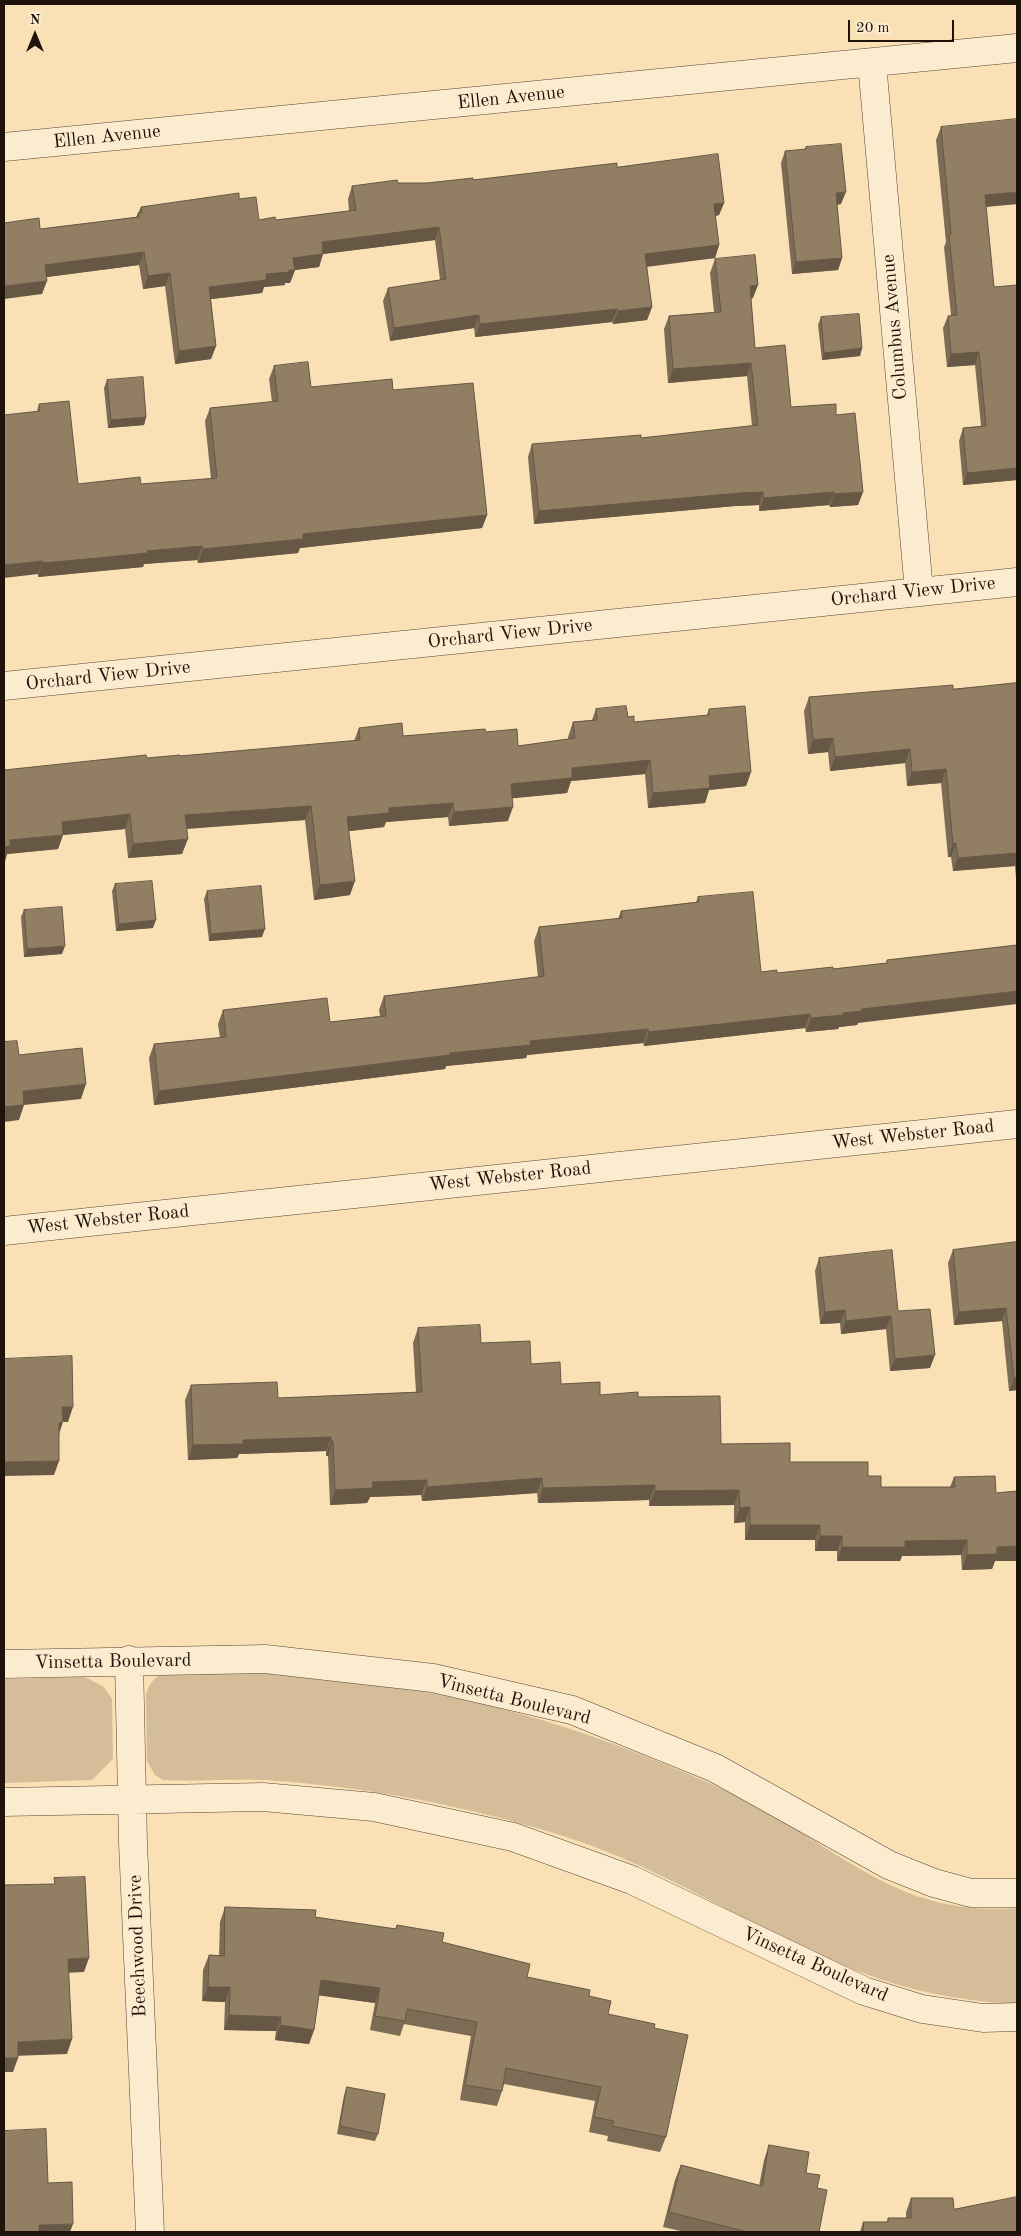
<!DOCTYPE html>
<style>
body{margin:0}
#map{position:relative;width:1021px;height:2236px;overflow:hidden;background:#f9e0b5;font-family:"Old Standard TT",serif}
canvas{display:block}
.frame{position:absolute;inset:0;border:5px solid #20130b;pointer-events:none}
.north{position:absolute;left:10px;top:10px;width:50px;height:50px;-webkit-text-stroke:4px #fbebcf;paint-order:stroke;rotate:0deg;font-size:14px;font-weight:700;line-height:20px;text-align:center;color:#20130b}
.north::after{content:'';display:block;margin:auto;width:18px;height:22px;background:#20130b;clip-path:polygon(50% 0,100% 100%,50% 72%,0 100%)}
.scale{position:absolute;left:848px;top:20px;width:106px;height:22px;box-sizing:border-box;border:2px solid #20130b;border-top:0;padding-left:6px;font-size:15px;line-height:18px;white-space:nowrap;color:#20130b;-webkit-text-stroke:4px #fbebcf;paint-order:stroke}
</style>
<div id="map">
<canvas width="1021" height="2236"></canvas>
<div class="frame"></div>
<div class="north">N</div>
<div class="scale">20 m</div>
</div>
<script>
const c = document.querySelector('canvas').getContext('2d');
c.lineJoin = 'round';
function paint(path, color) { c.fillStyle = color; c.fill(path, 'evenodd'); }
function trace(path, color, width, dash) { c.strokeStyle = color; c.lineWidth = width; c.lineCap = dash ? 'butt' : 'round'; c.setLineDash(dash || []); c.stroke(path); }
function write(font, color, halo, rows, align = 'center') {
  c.font = font + ' "Old Standard TT",serif'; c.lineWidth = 4; c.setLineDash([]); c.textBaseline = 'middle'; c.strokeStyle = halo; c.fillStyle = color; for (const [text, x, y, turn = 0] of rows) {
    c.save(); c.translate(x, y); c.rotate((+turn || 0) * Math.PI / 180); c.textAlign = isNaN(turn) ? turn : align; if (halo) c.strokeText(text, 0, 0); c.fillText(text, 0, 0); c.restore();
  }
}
const green = new Path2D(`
 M250,1672C393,1676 536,1710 667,1765C703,1780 741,1796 774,1816C859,1866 911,1916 1017,1908V2003C998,2004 978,2001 959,1998C816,1978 702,1880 566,1837C469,1806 368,1787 266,1780C232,1778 197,1782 163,1780L155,1775L147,1761L146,1694C149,1684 153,1680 161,1674Z
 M85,1677L104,1687L112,1699L113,1759L92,1780L4,1783V1679Z`);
const minor = new Path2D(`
 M872,63L919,591
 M4,147L1017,48
 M4,686L1017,582
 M4,1231L1017,1124
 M129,1660L133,1843L150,2232
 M4,1664L265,1659L433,1678L572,1710L715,1768L889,1865L934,1883L971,1893H1017
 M4,1802L263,1797L374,1807L513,1837L632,1880L864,1991L922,2009L983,2018L1017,2017`);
const wall = new Path2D(`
 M941,127L1017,204L986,207L994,287L1017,480L963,485L959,441L963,428L981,426L975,365L947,367L943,328L948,316L951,315L944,247L946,242L936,140Z
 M806,147L841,204L837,205L842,258L838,270L792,274L781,163L785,151L804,150Z
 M617,167L724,203L719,215L715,216L719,245L715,258L647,267L652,307L647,320L613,324L612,322L475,337L474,328L390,341L383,301L388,288L440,280L435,240L323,254L319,267L295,270L290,283H285V285L264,287L262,293L211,299L216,346L211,359L175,364L165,286L143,289L139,265L46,277L42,294L40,229L136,217L141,207L239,199L259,220H276L349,211L348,199L352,186L398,183H427L473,180Z
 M715,259L753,298L751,299L755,348L791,407L836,415L863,492L858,505L830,507L829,505L759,511V505L735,506L534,524L528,457L532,444L641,438L752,426L747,376L668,383L664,329L669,316L714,312L710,273Z
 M821,317L862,348L860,356L822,360L818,325Z
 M274,366L311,387L393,390L487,515L482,528L300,548L298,553L198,563L197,560L144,564L143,567L38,577L37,411L39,404L78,484H141L211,479L205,421L210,408L272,402L269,379Z
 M107,380L146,417L144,425L108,428L104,388Z
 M1017,683V891L1015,866L953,871L951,857H948L941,783L907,786L905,763L830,771L828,752L808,754L804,711L809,697L953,689Z
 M596,709L628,717L634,722L707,715L709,709L751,772L746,786L709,790L705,803L648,808L645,774L571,781L567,793L512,798L508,821L449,826L448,817L386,822L384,827L349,831L350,895L314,900L305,820L187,829L182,854L128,858L125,829L63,835L58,849L7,854L5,861L4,770L147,758L180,756L354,741L359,728L403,736L486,732L518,746L568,739V737L573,722L592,720Z
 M115,884L153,928L116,931L112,891Z
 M207,891L262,937L209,941L204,899Z
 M698,897L761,972L777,973L833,969L886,963L887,960L1017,945L858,1023L857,1025L839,1027L838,1029L806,1032L805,1028L644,1046L643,1043L527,1055L526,1058L446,1066L445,1069L154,1105L149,1058L154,1044L220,1038L218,1024L223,1010L330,1022L380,1016L379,1010L384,996L538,977L534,941L539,927L618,919L621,911L696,902Z
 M24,910L62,954L24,957L21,917Z
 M1017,1242V1390L1009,1391L1002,1321L954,1325L948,1263L953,1250Z
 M819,1258L898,1311L930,1368L890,1371L886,1329L841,1334L840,1323L820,1324L815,1271Z
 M418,1328L481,1343L531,1364L561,1384L600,1395L638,1397L721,1444L790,1462L868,1476L881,1487H950L954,1477L995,1561L992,1569L962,1570L961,1555L902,1556L900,1561H837V1551H815V1540H745V1522L734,1523V1505L649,1506V1500L538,1503L537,1493L422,1501L421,1495L370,1497L367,1503L330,1505L328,1456H326V1451L239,1454L237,1458L188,1460L185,1400L191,1385L278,1398L416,1392L413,1343Z
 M225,1907L315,1917L395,1929L397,1925L442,1942L527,1977L589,1996L608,2014L654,2028L666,2137L660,2152L607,2141L608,2136L589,2132L595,2101L504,2084L502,2091L497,2106L460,2100L471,2036L404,2024L400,2036L370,2030L375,2003L319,1995L314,2030L309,2044L275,2040L276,2031L224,2030L225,2002L202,2001L203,1970L209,1955H219L220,1922Z
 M347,2087L378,2134L375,2141L337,2134L344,2095Z
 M769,2145L806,2173L817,2188L819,2232H685L663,2227L675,2180L681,2165L759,2186L764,2160Z
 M911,2198L954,2209L1017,2232H860L863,2222H887L888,2218H906V2212Z`);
const shadedWall = new Path2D(`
 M846,192L841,204L832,205L836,193Z
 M1017,192V204L980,207L985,195Z
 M724,203L719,215L709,217L714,204Z
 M439,227L435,240L323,254L319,267L295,270L290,283H285V285L264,287L262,293L204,300L209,287L266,274L293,258L322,242Z
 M719,245L715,258L640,267L645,254Z
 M144,252L139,265L40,278L45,265Z
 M842,258L838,270L792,274L796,262Z
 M170,273L165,286L143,289L148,276Z
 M47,281L42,294L4,299V286Z
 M758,285L753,298L746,299L750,286Z
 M652,307L647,320L613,324L618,311Z
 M617,309L612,322L475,337L480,324Z
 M479,315L474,328L390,341L394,328Z
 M216,346L211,359L175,364L179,351Z
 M862,348L860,356L822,360L824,353Z
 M979,352L975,365L947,367L951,354Z
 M751,363L747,376L668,383L673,369Z
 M146,417L144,425L108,428L111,420Z
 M1017,468V480L963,485L967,473Z
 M763,492L759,505L735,506L534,524L539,511L740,493Z
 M834,492L829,505L759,511L764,498Z
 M863,492L858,505L830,507L834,494Z
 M487,515L482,528L300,548L298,553L198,563L203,549L303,534Z
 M202,546L197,560L144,564L143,567L38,577L43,563L147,551Z
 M43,561L38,574L4,578V565Z
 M833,738L828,752L808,754L813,740Z
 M910,749L905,763L830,771L835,757Z
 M650,760L645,774L571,781L567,793L506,799L511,784L572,768Z
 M946,769L941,783L907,786L912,772Z
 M751,772L746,786L709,790L705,803L648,808L653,793L709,776Z
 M453,803L448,817L386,822L384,827L342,832L347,817L389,808Z
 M311,806L305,820L180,829L185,815Z
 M513,807L508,821L449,826L454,812Z
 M130,814L125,829L63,835L58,849L7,854L5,861H4V847L10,840L62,822Z
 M188,839L182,854L128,858L133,844Z
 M956,843L951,857H948L953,844Z
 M1017,853V861L1015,866L953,871L958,858Z
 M355,881L350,895L314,900L320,885Z
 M156,920L153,928L116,931L119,924Z
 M265,929L262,937L209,941L211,934Z
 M65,946L62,954L24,957L27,949Z
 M1017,991V1004L858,1023L857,1025L839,1027L838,1029L806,1032L811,1018L862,1009Z
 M810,1014L805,1028L644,1046L649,1032Z
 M648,1029L643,1043L527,1055L526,1058L446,1066L445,1069L154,1105L159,1091L450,1053L530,1041Z
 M86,1084L81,1099L24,1105L19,1120L4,1122V1107L23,1091Z
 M1006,1308L1002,1321L954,1325L959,1312Z
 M845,1310L840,1323L820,1324L825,1312Z
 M891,1316L886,1329L841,1334L846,1321Z
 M935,1355L930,1368L890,1371L895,1359Z
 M1014,1378H1017V1390L1009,1391Z
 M62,1407H73L68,1422H57Z
 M63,1422L58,1437L59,1423Z
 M331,1437L326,1451L239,1454L237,1458L188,1460L193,1445L243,1440Z
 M331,1441H333L328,1456H326Z
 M59,1461L54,1475L4,1476V1462Z
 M542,1478L537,1493L422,1501L427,1487Z
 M427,1480L421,1495L370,1497L367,1503L330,1505L335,1490L372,1482Z
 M655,1485L649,1500L538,1503L543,1488Z
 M739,1490L734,1505L649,1506L655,1491Z
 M750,1507L745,1522L734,1523L740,1508Z
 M750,1525H820L815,1540H745Z
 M820,1536H842L837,1551H815Z
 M967,1540L961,1555L902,1556L900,1561H837L842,1547L905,1541Z
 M1017,1546V1561H995L992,1569L962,1570L967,1555L997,1547Z
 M89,1958L84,1972L63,1973L68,1959Z
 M321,1980L380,1988L375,2003L316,1995Z
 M208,1987H230L225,2002L202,2001Z
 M229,2015L281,2017L276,2031L224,2030Z
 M280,2025L314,2030L309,2044L275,2040Z
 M72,2039L67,2054L12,2056L18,2042Z
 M4,2058H18L13,2072H4Z
 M73,2224L70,2232H37L39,2225Z`);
const building = new Path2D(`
 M1017,119V192L985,195L994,287L1017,285V468L967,473L963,428L986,426L979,352L951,354L948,316L957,315L949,234H951L941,127Z
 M841,144L846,192L836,193L842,258L796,262L785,151L806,149V147Z
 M718,154L724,203L714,204L719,245L645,254L652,307L618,311L617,309L480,324L479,315L394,328L388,288L446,279L439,227L322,242L323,254L293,258L295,270H289V272L266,274V280L209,287L216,346L179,351L170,273L148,276L144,252L45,265L47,281L4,286V223L39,218L40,229L139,217L138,213H142L141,207L239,193V199L256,197L259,220L275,217L276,220L356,210L352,186L397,180L398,183H427L473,178V180L617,163V167Z
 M755,255L758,285L750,286L755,348L785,345L791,407L836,404V415L855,413L863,492L834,494V492L764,498L763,492L740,493L539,511L532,444L641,435V438L758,425L751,363L673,369L669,316L721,312L715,259Z
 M859,314L862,348L824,353L821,317Z
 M308,362L311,387L392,379L393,390L473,383L487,515L303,534V539L203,549L202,546L147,551L148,553L98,558L43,563V561L4,565V415L40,411L39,404L69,401L78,484L140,477L141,484L217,478L210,408L278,401L274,366Z
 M143,377L146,417L111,420L107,380Z
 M1017,683V853L958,858L956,843L953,844L946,769L912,772L910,749L835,757L833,738L813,740L809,697L953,685V689Z
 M626,706L628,717L634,716V722L709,715V709L745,706L751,772L709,776L710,788L653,793L650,760L572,768V778L511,784L513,807L454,812L453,803L389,808V813L347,817L355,881L320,885L311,806L185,815L188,839L133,844L130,814L62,822L63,835L10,840V846L4,847V770L146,755L147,758L180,755V756L360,740L359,728L402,723L403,736L485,729L486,732L517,729L518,746L575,738L573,722L597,720L596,709Z
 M152,881L156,920L119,924L115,884Z
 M261,886L265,929L211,934L207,891Z
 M753,892L761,972L777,970V973L833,967V969L887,963V960L1017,945V991L862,1009V1011L843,1013V1015L811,1018L810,1014L649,1032L648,1029L530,1041L531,1045L450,1053V1055L159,1091L154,1044L226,1037L223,1010L327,998L330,1022L386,1016L384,996L544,976L539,927L622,918L621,911L699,902L698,897Z
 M62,907L65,946L27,949L24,910Z
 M17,1041L19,1055L82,1048L86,1084L23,1091L24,1105L4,1107V1042Z
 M1017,1242V1378H1014L1006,1308L959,1312L953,1250Z
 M892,1250L898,1311L930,1309L935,1355L895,1359L891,1316L846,1321L845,1310L825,1312L819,1258Z
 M480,1325L481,1343L530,1341L531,1364L560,1362L561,1384L600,1382V1395L638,1392V1397L720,1396L721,1444L790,1443V1462H868V1476H881V1487H955L954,1477L995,1476L996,1493L1017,1491V1546L997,1547V1554L967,1555V1540L905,1541V1547H842V1536H820V1525H750V1507L740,1508L739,1490L655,1491V1485L543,1488L542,1478L427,1487V1480L372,1482L373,1488L335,1490L333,1441H331V1437L243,1440V1444L193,1445L191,1385L277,1382L278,1398L422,1392L418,1328Z
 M72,1356L73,1407H62L63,1422L59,1423V1461L4,1462V1359Z
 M85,1877L89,1958L68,1959L72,2039L18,2042V2058H4V1885L55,1884L54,1878Z
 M225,1907L316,1910L315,1917L396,1929L397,1925L444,1933L442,1942L530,1964L527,1977L590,1990L589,1996L611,2001L608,2014L655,2024L654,2028L688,2035L666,2137L612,2126L614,2121L594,2117L601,2087L506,2068L502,2091L465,2085L477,2022L407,2009L405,2021L375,2016L380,1988L321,1980L314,2030L280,2025L281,2017L229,2015L230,1987H208L209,1955L224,1956Z
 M347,2087L385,2094L378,2134L340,2126Z
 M46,2129L48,2183L72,2182L73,2224L39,2225V2232H4V2131Z
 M769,2145L809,2152L806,2173L820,2175L817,2188L827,2190L819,2232H747L669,2212L681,2165L762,2186Z
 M1017,2197V2232H864L863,2222H888V2218H911V2198H953L954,2209Z`);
const streetNames = [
 ["Ellen Avenue",511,98,-6],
 ["Ellen Avenue",107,137,-6],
 ["Columbus Avenue",895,327,-95],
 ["Orchard View Drive",913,592,-6],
 ["Orchard View Drive",510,634,-6],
 ["Orchard View Drive",108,676,-6],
 ["West Webster Road",913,1135,-6],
 ["West Webster Road",510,1177,-6],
 ["West Webster Road",108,1220,-6],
 ["Vinsetta Boulevard",113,1662,-1],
 ["Vinsetta Boulevard",514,1700,14],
 ["Beechwood Drive",138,1946,-92],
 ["Vinsetta Boulevard",815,1965,24]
];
paint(green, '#d4bd98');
trace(minor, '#564636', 29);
trace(minor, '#fbebcf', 28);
paint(wall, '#7d6c55');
paint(shadedWall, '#665845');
paint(building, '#917e63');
trace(building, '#665845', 1);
write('19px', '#20130b', '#fbebcf', streetNames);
</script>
